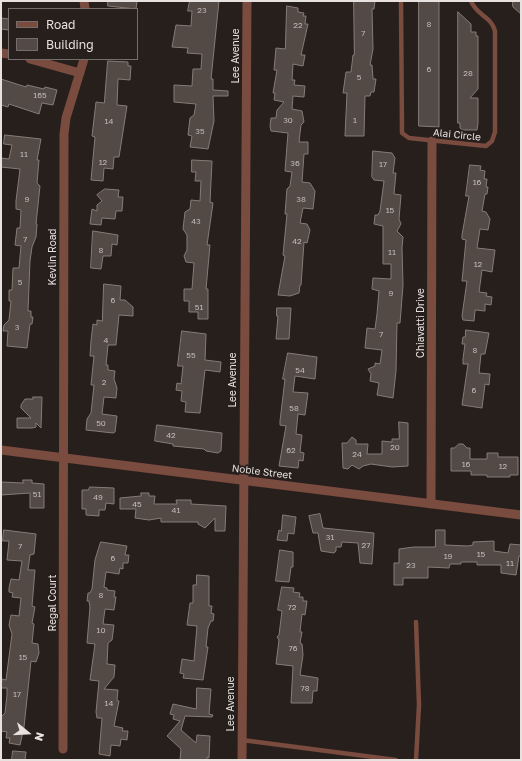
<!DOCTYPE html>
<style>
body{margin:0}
#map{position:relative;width:522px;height:761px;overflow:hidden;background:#271f1c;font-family:"Golos Text",sans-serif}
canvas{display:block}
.frame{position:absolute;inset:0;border:2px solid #e7e1df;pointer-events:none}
.legend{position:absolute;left:8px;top:8px;width:130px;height:52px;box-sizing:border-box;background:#271f1c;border:1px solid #746d6a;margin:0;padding:5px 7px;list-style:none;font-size:12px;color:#e7e1df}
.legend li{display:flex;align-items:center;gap:8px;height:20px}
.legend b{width:20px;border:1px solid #746d6a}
.north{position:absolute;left:8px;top:713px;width:40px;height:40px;-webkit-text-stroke:3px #271f1c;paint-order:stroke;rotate:108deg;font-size:11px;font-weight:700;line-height:16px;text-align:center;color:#e7e1df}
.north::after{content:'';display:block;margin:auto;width:14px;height:18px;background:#e7e1df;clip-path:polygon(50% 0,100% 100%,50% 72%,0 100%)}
</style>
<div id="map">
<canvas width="522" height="761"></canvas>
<div class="frame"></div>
<ul class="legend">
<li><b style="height:5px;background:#7a4b3f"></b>Road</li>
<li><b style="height:11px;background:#534a46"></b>Building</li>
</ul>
<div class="north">N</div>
</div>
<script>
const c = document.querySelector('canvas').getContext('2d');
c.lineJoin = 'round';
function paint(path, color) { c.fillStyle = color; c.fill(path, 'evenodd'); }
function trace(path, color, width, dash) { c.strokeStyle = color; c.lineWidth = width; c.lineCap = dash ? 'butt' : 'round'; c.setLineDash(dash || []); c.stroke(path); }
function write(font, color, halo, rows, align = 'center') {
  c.font = font + ' "Golos Text",sans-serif'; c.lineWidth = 3.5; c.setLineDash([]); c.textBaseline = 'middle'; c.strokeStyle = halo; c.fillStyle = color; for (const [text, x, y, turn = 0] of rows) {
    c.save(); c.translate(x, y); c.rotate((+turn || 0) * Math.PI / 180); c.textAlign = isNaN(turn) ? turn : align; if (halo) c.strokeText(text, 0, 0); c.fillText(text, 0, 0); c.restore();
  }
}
const building = new Path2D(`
 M108,1H137L136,9L108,6Z
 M190,1H219L211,79H213V90L228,91V96H213L214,121L208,149L190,147L192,136L188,135L190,118L194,115L196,104L174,102V85L192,86L193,69H201L202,54L187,53L188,48L172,47L176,25L191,26L192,11H188Z
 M354,1H375L374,9H372L373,49L370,65H372L373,79H376L374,92H371L370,96H365L364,136H345L347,93H343L346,72H351L353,55H354Z
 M419,1H439V127L419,126Z
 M513,1H521V14L513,7Z
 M287,6L298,8V12L304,13L303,16H306L305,24H308L301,55H305L303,66L293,64L292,80H295L294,85L305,86L304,97L293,96L292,109L302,111L304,122L301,125L299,142H308V154H304L302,182L310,183L315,191L313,209L303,208L300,223L307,224L310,230L307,243L304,242L301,285H300L299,293L290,296L278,295L285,256L283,255L287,214H285L287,189L290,186L292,172L285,171L288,133L271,131L270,126L271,118H276L277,110L284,102L274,100L275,93H273L277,70H274L276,48L285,49Z
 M458,12L471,24V32H476V36H478V89L470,98H478V123L477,130H463L460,128V123H458Z
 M1,18L9,19V30L1,29Z
 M108,61L128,62V66H131L130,80L118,79L117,105L127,106L119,157H114L113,169L104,168L103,181L91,180L95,137L92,136L96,102L104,103Z
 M1,79L26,87L27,85L44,89L45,87L57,90L53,105L42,103L39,114L9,104L8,107L1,105Z
 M5,135L41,139L37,160H39L37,183L40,186L36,224H37L36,237L32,247L30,261L28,311H31V317H33L32,324H30L27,348L7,346L8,331H3L4,325L9,320L11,301H9V290H12L13,268H19L21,246L15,245L17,228H20L21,210L16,209V201L20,169L1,167V158L9,159L12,145L4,144Z
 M373,151L392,153L395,158L393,173H396L394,194L401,195L399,219L401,224L397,231L403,237L402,248L403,285L400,323H397L396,371L393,398L377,395L379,383L370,381L371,374L368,369L375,366V363L380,364L382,350L365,348L367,328L375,329L377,314L379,291L372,289L373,278L391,279V264H383V226L374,224L375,215H378L380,211L384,181L374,180L372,177Z
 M192,160L212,161L210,202L213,203L207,245H210L206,289H208V319H198V312H189V301H184V289H192L194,263L186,262L184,256L187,250V235L183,229L185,212L190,209L191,200L200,201L201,181H195L196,172H192Z
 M470,165L481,166L480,170L485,171L484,179H487L486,187H488L487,194H485L482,211L486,212L490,219L488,230L480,229L477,248L495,250L492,272L482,270L479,292L487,293L486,296L492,297L491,305L485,304V311L475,310L474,321L463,320L462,316L467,281H462L466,240L462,239V235L469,196H466Z
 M105,189L119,190L118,197H123L122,211H116L115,219L102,218L101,225L90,224L92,209L97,211V205L102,201L97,195Z
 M93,231L118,235L117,245L112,244L111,256H103L101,269L91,268Z
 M104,284L121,286L120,300H125L133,307V316L119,315L116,345H108L106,365H108V370L115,371L114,379L117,388L116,398L104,397L102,414L117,416L115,432L113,433L86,430L87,419L91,413L94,385H91L94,356H90L91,341L93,324L97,325V320L102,321Z
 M277,308H291L289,339H276L278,316H277Z
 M466,330L489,333L485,354H481L479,373L490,374L489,385L485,384L482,408L462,405L468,364H463V359L465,344H462L463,337H465Z
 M182,331L206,334L205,360L221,362L220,372L205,370L200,413L185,412L186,402L181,401L182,391L176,390L177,383L181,384L183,366H178Z
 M288,353L317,357L315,379L295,376L293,392L308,393L305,415L298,414L296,434L302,435L300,452L304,453L303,461L299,460L298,468L279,466L286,426L280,425V421L285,379H283Z
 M33,397H42L41,428L36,423V427L32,428H17V418H31L21,408V405L25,399H33Z
 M399,422L408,423V466L392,467L371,464L363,466L359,469L352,465L348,469L343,468L342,443H347L352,437L356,440V444H368L367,454H382V441L392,442V439H399Z
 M157,425L222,433L221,451L218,453L206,451L204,449L173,446V444L155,441Z
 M459,444H463L467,448H470V459H487V453H498V457H518V475H510V477H487V475H471V471H451V448H454Z
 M23,480H32V483L44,484V508H30V493L1,495V482L23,483Z
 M90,487L114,488V504L106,503L105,510H99V516L86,515V509H82V490H88Z
 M141,493H149V496H155L154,504H177L176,500H191V504L226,506L225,531H215V518L205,528L198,524V522H161V518L149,520L135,518L136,509H120V498L141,496Z
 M320,514L323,528L374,533L372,564L360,563L358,543L342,542L341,547H336V551L334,553L321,551L318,533H313L309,516Z
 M283,515L296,517L294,534L288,533L287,541L277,540L279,530L281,531Z
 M4,530L36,534L34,554L30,555L28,570H35L32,606L35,607L32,623L34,624L32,643L38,644L39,653L36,662L31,661L24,727L20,745L9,743L10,738H6L7,732L1,731V717L5,713L7,695V688H1L2,679L6,680L12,634L9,625L11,615L19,616L21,598L12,597L13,593L9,592V588L11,579L19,580L22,561L7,560L9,541H3Z
 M436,530H445V545L468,546L473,545V542L494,541V551L508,553L510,544L521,545V556H519L516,575L501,573V565H477V562H461V564H450L449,568L428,567V578H403V585H394V563H399V549L414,547H435Z
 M101,542L127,546L125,555H129L128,563H123V569L120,568L119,574L106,572L104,587L107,588V590L115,591L114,597H116L114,610L105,609L103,624L114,625L112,640L108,643L107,664L115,665L114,677L104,689L118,690L117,700L119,701L114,726L123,728L122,731H128L127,740L121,739L120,746L111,745L110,756L99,754L102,718H97L96,712L99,681L90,680L95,644L87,643L90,607L89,601H87L88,593H90L92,589L95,560Z
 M280,550L293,552V567H291L289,582L276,581Z
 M197,575L209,576V606H212L211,613L214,614L213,621H211L208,628L206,647H208L203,680L183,678L184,674L180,673L182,659L194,661L197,626L187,625L190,603H193V585H196Z
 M282,587L294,588L293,592L300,593L299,597H303V601H307L305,615L302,614L300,632H302L300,643L302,644L303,655L300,675L318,678L317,691H313L312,703H291L293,666L276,664L279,640L277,637L279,635L282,611L278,610Z
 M197,688L211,689L209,714L213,715L212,717L185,716L181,730L196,743L197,735L210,736L209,758L207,757V760H180L181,749L167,736L180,721L173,719L174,715L170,714L173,704L196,709Z
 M13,751L26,752L25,760H12Z`);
const service = new Path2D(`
 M401,1L402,133L409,138L486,146L492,141L495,132V31C492,17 476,15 471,1
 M416,622L419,705L416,760
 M242,740L396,760`);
const minor = new Path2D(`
 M84,1L85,9
 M1,53L9,54
 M30,59L80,73
 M1,450L521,515
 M431,504L432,141
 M63,749L64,134L66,118L84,59
 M242,760L247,1`);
const numberNames = [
 ["23",202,10],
 ["8",429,24],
 ["22",298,25],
 ["7",363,33],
 ["6",429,69],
 ["28",468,73],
 ["5",359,77],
 ["165",40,95],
 ["30",288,120],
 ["1",355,120],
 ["14",109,121],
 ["35",200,131],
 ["11",24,154],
 ["12",103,162],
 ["36",295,163],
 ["17",383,164],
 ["16",477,182],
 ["9",27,199],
 ["38",301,199],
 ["15",390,210],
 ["43",196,221],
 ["7",25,239],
 ["42",297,241],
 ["8",101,250],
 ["11",392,252],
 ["12",478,264],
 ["5",20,282],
 ["9",391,293],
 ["6",113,300],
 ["51",199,307],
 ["3",17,327],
 ["7",381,334],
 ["4",106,340],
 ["8",475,350],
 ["55",191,355],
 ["54",300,370],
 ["2",104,382],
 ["6",474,390],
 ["58",294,408],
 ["50",101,423],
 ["42",171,435],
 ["20",395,447],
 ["62",291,450],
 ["24",357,454],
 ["16",466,464],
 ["12",503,466],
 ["51",37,494],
 ["49",98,497],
 ["45",137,504],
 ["41",176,510],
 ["31",330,537],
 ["27",366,545],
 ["7",20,546],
 ["15",481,554],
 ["19",448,556],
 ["6",113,558],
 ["11",510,563],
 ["23",411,565],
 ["8",101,595],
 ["72",292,607],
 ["10",101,630],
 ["76",293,648],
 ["15",23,657],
 ["78",305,688],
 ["17",17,694],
 ["14",109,703]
];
const streetNames = [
 ["Lee Avenue",236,56,-90],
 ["Alai Circle",457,135,6],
 ["Kevlin Road",53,257,-90],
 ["Chiavatti Drive",421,323,-90],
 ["Lee Avenue",233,380,-90],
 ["Noble Street",262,472,7],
 ["Regal Court",53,603,-90],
 ["Lee Avenue",231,704,-90]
];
paint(building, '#534a46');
trace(building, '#857c77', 1);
trace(service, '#7a4b3f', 4.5);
trace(minor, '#7a4b3f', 9);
write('8px', '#c2bbb9', null, numberNames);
write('10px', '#e7e1df', '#271f1c', streetNames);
</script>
